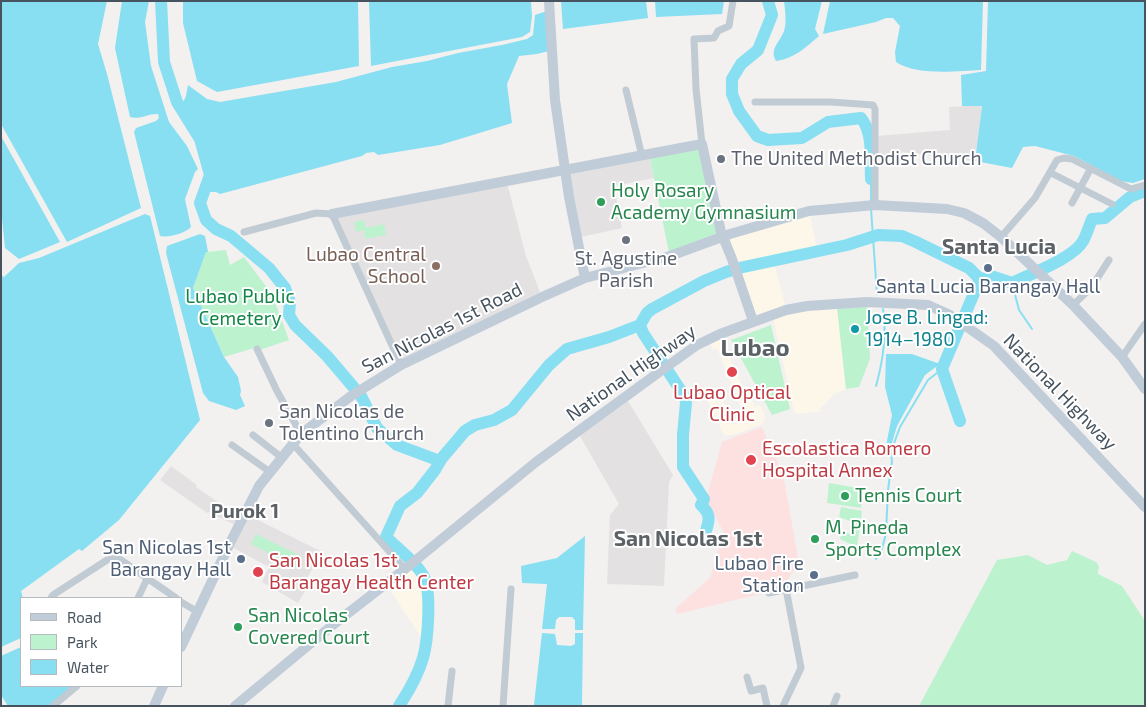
<!DOCTYPE html>
<meta charset="utf-8">
<style>
body{margin:0}
#map{position:relative;width:1146px;height:707px;overflow:hidden;background:#f3f0f0;font-family:"Exo 2",sans-serif}
canvas{display:block}
.frame{position:absolute;inset:0;border:2px solid #47545f;pointer-events:none}
.legend{position:absolute;left:20px;top:597px;width:162px;height:90px;box-sizing:border-box;background:#fff;border:1px solid #b5bbbf;margin:0;padding:6px 9px;list-style:none;font-size:15px;color:#47545f}
.legend li{display:flex;align-items:center;gap:10px;height:25px}
.legend b{width:25px;border:1px solid #b5bbbf}
</style>
<div id="map">
<canvas width="1146" height="707"></canvas>
<div class="frame"></div>
<ul class="legend">
<li><b style="height:6px;background:#c0ccd8"></b>Road</li>
<li><b style="height:14px;background:#bdf2cf"></b>Park</li>
<li><b style="height:14px;background:#87dff1"></b>Water</li>
</ul>
</div>
<script>
const c = document.querySelector('canvas').getContext('2d');
c.lineJoin = 'round';
function paint(path, color) { c.fillStyle = color; c.fill(path, 'evenodd'); }
function trace(path, color, width, dash) { c.strokeStyle = color; c.lineWidth = width; c.lineCap = dash ? 'butt' : 'round'; c.setLineDash(dash || []); c.stroke(path); }
function write(font, color, halo, rows, align = 'center') {
  c.font = font + ' "Exo 2",sans-serif'; c.lineWidth = 4; c.setLineDash([]); c.textBaseline = 'middle'; c.strokeStyle = halo; c.fillStyle = color; for (const [text, x, y, turn = 0] of rows) {
    c.save(); c.translate(x, y); c.rotate((+turn || 0) * Math.PI / 180); c.textAlign = isNaN(turn) ? turn : align; if (halo) c.strokeText(text, 0, 0); c.fillText(text, 0, 0); c.restore();
  }
}
const commercial = new Path2D(`
 M810,214L817,250L743,266L737,264L728,239Z
 M774,262L785,306L755,315L740,270Z
 M837,308L846,389L834,394L820,409L821,411L798,414L794,412L773,318L807,310Z
 M721,337L745,393L748,392L755,407L760,405L765,416L764,421L760,425L733,435H724L706,397L718,390L732,420L744,416L717,348L713,349L710,343Z
 M414,568L421,579L425,591L423,640L388,587Z`);
const education = new Path2D(`
 M982,105L975,161L902,152L901,158H875L876,136L950,130L949,107Z
 M650,158L654,178L614,186L622,228L581,237L568,174Z
 M507,183L526,256L540,292L401,361L337,217Z
 M628,401L673,475L669,482L664,586L607,584L610,515L619,504L580,436Z
 M171,466L197,485L196,487L240,517L235,525L208,512L207,513L160,480Z
 M248,515L322,552L306,580L310,583L298,603L262,582L269,567L232,547Z`);
const medical = new Path2D(`
 M762,427L782,472L785,485L799,563L781,589L677,614L675,609L710,578L724,533L706,499L722,442Z`);
const green = new Path2D(`
 M700,149L717,227L716,234L669,253L650,158Z
 M364,220L366,228L384,224L386,235L365,239L364,230L356,232L354,222Z
 M226,250L230,265L244,257L272,294L289,340L260,350L254,348L224,357L193,288L206,252Z
 M867,306L870,359L859,387L846,389L837,308Z
 M771,325L790,409L772,415L731,340Z
 M829,483L864,489L861,508L827,503Z
 M841,507L862,511L857,547L840,539L842,532L851,534L853,522L839,517Z
 M256,534L301,556L296,567L251,544Z
 M1072,551L1096,562L1099,566L1098,574L1122,586L1145,621V706H919L997,560L1028,555L1047,565L1067,560Z`);
const water = new Path2D(`
 M1,1H107L98,44L107,74L141,208L67,242L1,124Z
 M122,1H149L145,22L151,66L169,122L187,146L198,169L195,172L185,199L191,227C186,233 168,238 160,236L134,132L136,128L156,121L159,118L158,114C149,113 140,120 130,117L115,48Z
 M183,1H358L359,66L217,92L197,81L183,23Z
 M369,1H531L532,16L530,32L522,37L371,66Z
 M561,1H646L648,18L563,29Z
 M655,1H724L722,14L656,17Z
 M784,1H822L815,29L819,36C806,47 794,59 776,61C769,49 780,42 784,31C787,22 785,10 784,1Z
 M830,1H983L981,70C957,71 917,76 896,62L895,52L900,26L893,18H886L876,22L823,34Z
 M988,1H1145V179L1133,183L1121,181L1074,156L1035,146L1023,147L1012,168L975,161L982,106H962L961,75L986,71Z
 M547,11L549,51L537,54L519,56L507,84L512,123L440,145L378,155L374,152L366,153L362,156L220,194L216,192H210L208,190L213,176L203,136L182,105L186,96L188,85L207,99L220,102L336,82L392,67L427,61L458,53L502,45L527,39L533,35L535,15Z
 M1,136L60,242L19,259L5,248L1,209Z
 M145,214L150,216L200,420L119,520L82,551L79,549L21,591L23,598H21V638L1,647V275L4,277L19,263L39,258Z
 M200,234L205,236L208,252H206L193,288L224,357L238,377L241,391L240,395L245,406L236,410L209,401L203,393L166,253L167,246Z
 M886,354H912L940,364L925,375L897,426L891,446H886L892,415L885,387Z
 M585,536L583,630H575V620L572,617H559L556,620L555,629H542L547,584L522,583L521,566L557,558Z
 M542,633L555,634L557,645L571,646L575,644V633H583L582,706L534,705Z
 M21,647V686H74L50,706H8L1,695V656Z`);
const stream = new Path2D(`
 M871,179V201
 M871,209L877,294
 M1012,283L1019,310L1032,329
 M876,386C883,361 887,335 883,309
 M876,559L882,549L886,533L888,490L892,461L891,455L893,446L900,427L928,380L942,369`);
const river = new Path2D(`
 M161,1L164,62L177,102L200,139L210,175L200,203L206,220L216,229L231,236L269,268L285,288L290,302L289,315L295,325L327,356L361,396L377,428L397,445L440,461
 M768,1L772,15L758,50L741,64L732,79V94L739,111L757,136L768,140L802,138L828,122L861,118C874,134 870,159 871,179
 M960,421L942,369L980,279L994,277L1012,283C1030,274 1074,258 1083,241C1087,234 1089,226 1092,219L1105,218L1130,197L1145,191
 M705,534C709,521 712,515 701,505L704,499L683,467V435L686,403L685,397L643,333L640,325L647,313L652,309L704,281L726,272L739,268L847,245L878,235L902,236L916,242L969,268L980,279
 M399,706C409,691 418,675 423,658C428,641 432,589 423,575C414,560 398,549 386,537L400,506L417,493L435,470L442,458L465,431L475,425L494,420L512,410L549,365L567,349L609,337L640,325`);
const street = new Path2D(`
 M626,90L642,156
 M755,102H831L873,105L875,109V205
 M702,144L696,89L694,39L714,38L718,31L729,26L733,1
 M1051,173L1112,204
 M1072,203L1091,168
 M244,232L316,213L332,214L401,365
 M1001,237L1035,198L1057,160L1064,158L1072,159L1131,189L1145,185
 M1073,305L1091,288L1109,260
 M257,349L277,391L301,434
 M1122,357L1145,324
 M253,435L281,457
 M293,444L405,569
 M232,445L270,472
 M769,593L855,575
 M51,598L53,595L107,560L118,558L176,598
 M138,598L147,579
 M181,602L198,612
 M747,677L751,691L763,688L767,706
 M53,706L77,686
 M448,706L452,671
 M503,706L511,589
 M783,706L801,668L786,589
 M833,706L837,696`);
const secondary = new Path2D(`
 M549,1L555,100L569,197L585,278
 M332,214L702,144L721,232L732,259L753,321
 M181,647L229,545L259,486L301,434L351,396L401,365L542,297L585,278L670,256L730,234L809,211L875,205L947,209L964,213L983,223L1001,237L1073,305L1122,357L1145,389
 M154,706L163,686
 M235,706L334,624L405,569L536,462L662,370L697,345L720,334L786,310L807,306L867,302L928,305L950,315L994,346L1145,507`);
const markers = [
 [721,159,5,"#6b7280"],
 [601,202,5,"#2e9e5b"],
 [626,240,5,"#6b7280"],
 [436,266,5,"#8d6e63"],
 [988,268,5,"#5c6f8a"],
 [855,329,5,"#0f9aa8"],
 [732,372,6,"#e0444e"],
 [269,423,5,"#6b7280"],
 [751,460,6,"#e0444e"],
 [845,496,5,"#2e9e5b"],
 [815,539,5,"#2e9e5b"],
 [241,559,5,"#5c6f8a"],
 [258,572,6,"#e0444e"],
 [814,575,5,"#5c6f8a"],
 [238,627,5,"#2e9e5b"]
];
const worshipNames = [
 ["The United Methodist Church",731,159],
 ["St. Agustine",626,259,"center"],
 ["Parish",626,281,"center"],
 ["San Nicolas de",279,412],
 ["Tolentino Church",279,434]
];
const leisureNames = [
 ["Holy Rosary",611,191],
 ["Academy Gymnasium",611,213],
 ["Tennis Court",855,496],
 ["M. Pineda",825,528],
 ["Sports Complex",825,550],
 ["San Nicolas",248,616],
 ["Covered Court",248,638]
];
const educationNames = [
 ["Lubao Central",426,255],
 ["School",426,277]
];
const serviceNames = [
 ["Santa Lucia Barangay Hall",988,287,"center"],
 ["San Nicolas 1st",231,548],
 ["Barangay Hall",231,570],
 ["Lubao Fire",804,564],
 ["Station",804,586]
];
const parkNames = [
 ["Lubao Public",240,297],
 ["Cemetery",240,319]
];
const cultureNames = [
 ["Jose B. Lingad:",865,318],
 ["1914–1980",865,340]
];
const streetNames = [
 ["San Nicolas 1st Road",442,328,-27],
 ["National Highway",631,373,-35],
 ["National Highway",1060,392,46]
];
const healthNames = [
 ["Lubao Optical",732,393,"center"],
 ["Clinic",732,415,"center"],
 ["Escolastica Romero",762,449],
 ["Hospital Annex",762,471],
 ["San Nicolas 1st",269,561],
 ["Barangay Health Center",269,583]
];
const neighbourhoodNames = [
 ["Purok 1",245,511]
];
const quarterNames = [
 ["Santa Lucia",999,247],
 ["San Nicolas 1st",688,539]
];
const districtNames = [
 ["Lubao",755,348]
];
paint(commercial, '#fdf7e9');
paint(education, '#e4e1e2');
paint(medical, '#fce1e0');
paint(green, '#bdf2cf');
paint(water, '#87dff1');
trace(stream, '#87dff1', 2);
trace(river, '#87dff1', 12);
trace(street, '#c0cbd3', 7);
trace(secondary, '#c0ccd8', 10);
for (const [x, y, r, color] of markers) { const dot = new Path2D(); dot.arc(x, y, r, 0, 2 * Math.PI); c.fillStyle = color; c.fill(dot); trace(dot, '#fff', 2); }
write('19px', '#5b616d', '#fff', worshipNames, 'left');
write('19px', '#27864d', '#fff', leisureNames, 'left');
write('19px', '#785e54', '#fff', educationNames, 'right');
write('19px', '#4e5e75', '#fff', serviceNames, 'right');
write('19px', '#128547', '#fff', parkNames);
write('19px', '#0d838f', '#fff', cultureNames, 'left');
write('19px', '#47545f', '#fff', streetNames);
write('19px', '#be3a42', '#fff', healthNames, 'left');
write('bold 20px', '#5c6165', '#fff', neighbourhoodNames);
write('bold 21px', '#5c6165', '#fff', quarterNames);
write('bold 24px', '#5c6165', '#fff', districtNames);
</script>
